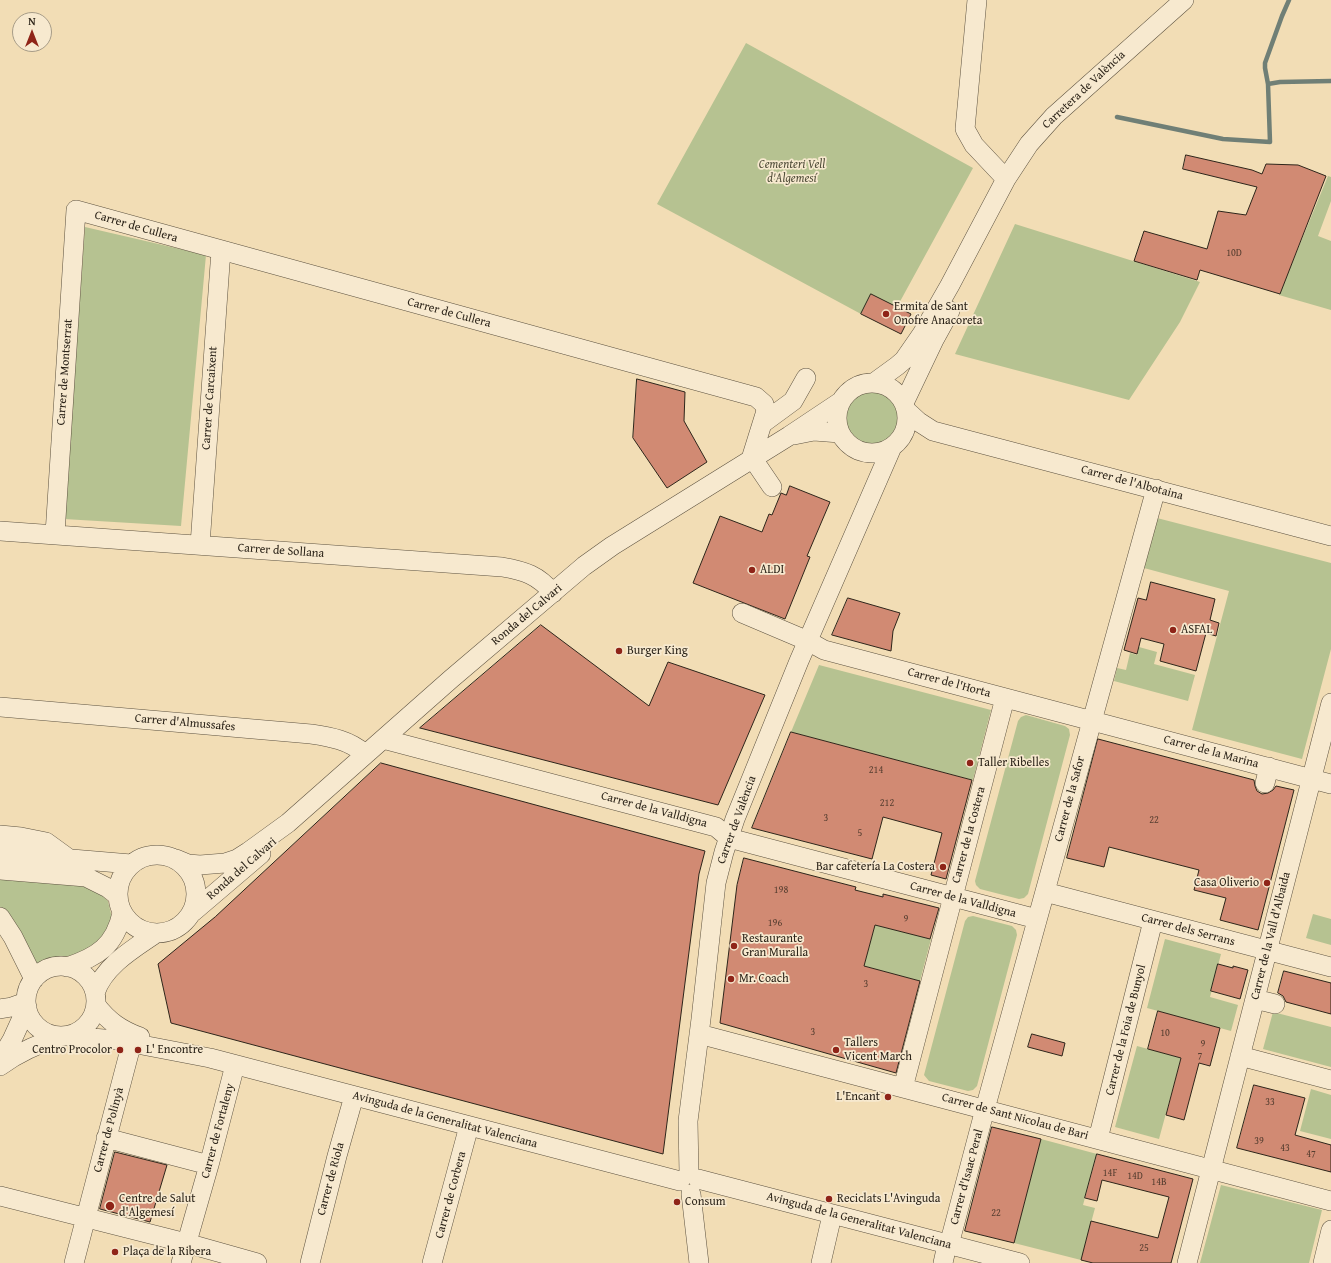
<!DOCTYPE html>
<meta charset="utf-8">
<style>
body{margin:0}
#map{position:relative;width:1331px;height:1263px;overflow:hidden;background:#f2ddb5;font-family:"Gentium Book Plus",serif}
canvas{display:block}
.north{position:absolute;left:12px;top:12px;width:40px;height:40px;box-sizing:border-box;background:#f7e9cf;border:1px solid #a69b87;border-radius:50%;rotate:0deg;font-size:11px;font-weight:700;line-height:16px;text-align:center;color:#2d251a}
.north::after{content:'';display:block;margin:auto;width:14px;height:18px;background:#8f2418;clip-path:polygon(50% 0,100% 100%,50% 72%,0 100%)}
</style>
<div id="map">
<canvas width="1331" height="1263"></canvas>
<div class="north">N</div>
</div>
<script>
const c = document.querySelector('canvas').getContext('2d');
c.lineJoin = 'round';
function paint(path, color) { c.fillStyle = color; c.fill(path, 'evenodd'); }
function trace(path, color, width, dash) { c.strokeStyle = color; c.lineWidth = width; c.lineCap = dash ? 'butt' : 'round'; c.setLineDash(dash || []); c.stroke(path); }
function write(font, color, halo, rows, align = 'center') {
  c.font = font + ' "Gentium Book Plus",serif'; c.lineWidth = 3.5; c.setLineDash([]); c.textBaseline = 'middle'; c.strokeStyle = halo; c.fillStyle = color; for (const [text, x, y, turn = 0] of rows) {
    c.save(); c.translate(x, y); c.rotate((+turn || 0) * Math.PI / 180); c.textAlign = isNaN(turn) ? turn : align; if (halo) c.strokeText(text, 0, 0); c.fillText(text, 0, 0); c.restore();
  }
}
const green = new Path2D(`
 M746,43L973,168L897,307L861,314L657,204Z
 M1328,176L1331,177V201L1318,236L1331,241V310L1279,295Z
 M1015,224L1200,282L1180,322L1129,400L955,354Z
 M85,227L206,255L181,526L64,519Z
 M844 418a27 27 0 1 1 54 0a27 27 0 1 1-54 0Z
 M1157,518L1331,563V649L1302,759L1192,730L1229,591L1144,568Z
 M1139,647L1157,652L1154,664L1195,675L1188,701L1114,681L1117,668L1126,670L1130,653L1137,655Z
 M819,665L991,710L973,780L791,732Z
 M1026,715L1065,726L1069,729L1070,735L1028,894L1024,898L1019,899L980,889L976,885L975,881L1018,721L1021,717Z
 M0,878L93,887L108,901L112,918L105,935L88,950L69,956L50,958L35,964L0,910Z
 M1313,914L1331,919V945L1306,938Z
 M973,916L1012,926L1016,930L1017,935L977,1086L973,1090L968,1091L929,1081L924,1075L965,921L968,917Z
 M875,925L931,939L920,981L864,966Z
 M1165,939L1221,954L1210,997L1238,1005L1231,1031L1147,1008Z
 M1273,1012L1331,1027V1067L1263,1049Z
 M1137,1046L1181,1058L1159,1139L1115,1127Z
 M1311,1089L1331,1095V1139L1300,1131Z
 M1041,1139L1097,1154L1083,1205L1095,1208L1081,1260L1014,1243Z
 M1221,1185L1322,1210L1309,1263H1200Z`);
const stream = new Path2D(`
 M1289,0L1282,16L1265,63V68L1268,84L1280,82L1331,81
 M1117,117L1223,139L1270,142L1268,84`);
const building = new Path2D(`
 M1186,155L1252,170L1262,174L1266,164L1298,165L1326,176L1280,294L1200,270L1197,280L1134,261L1144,231L1207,249L1218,211L1246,215L1257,187L1183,169Z
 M871,294L911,314L901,334L861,314Z
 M637,379L685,392L684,421L707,462L667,488L633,438Z
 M790,486L830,502L807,556L810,557L785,619L693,583L720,516L762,532L769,514L772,515L781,493L786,495Z
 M1151,582L1215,599L1210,620L1219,623L1216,636L1206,633L1196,671L1160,661L1164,644L1141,638L1137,654L1124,650L1138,598L1146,600Z
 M848,598L900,613L893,631L891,651L832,635Z
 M541,625L649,706L668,662L765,695L718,805L420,728Z
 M791,732L972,780L946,879L931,875L942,833L883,817L872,859L752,828Z
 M1098,739L1254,780L1255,786L1257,791L1262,794L1268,793L1273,790L1276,786L1294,790L1258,930L1220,920L1226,898L1194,890L1199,870L1109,847L1104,867L1067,858Z
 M381,763L705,851L699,874L663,1154L171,1023L158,964L215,917Z
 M744,858L856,887L855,890L883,897V894L939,908L930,939L875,925L864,966L920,981L896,1073L720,1023L737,885Z
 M1218,964L1233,968V966L1248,970L1240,999L1211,991Z
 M1284,971L1331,983V1014L1286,1002L1283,996L1278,993Z
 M1158,1011L1220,1028L1210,1066L1199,1063L1184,1120L1166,1115L1181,1058L1148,1049Z
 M1032,1034L1065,1043L1062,1056L1028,1047Z
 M1254,1085L1305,1098L1295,1135L1331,1145V1172L1237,1148Z
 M992,1127L1041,1139L1014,1243L965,1231Z
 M115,1152L167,1165L150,1222L100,1209Z
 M1097,1154L1193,1179L1171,1263H1093L1081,1260L1091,1221L1158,1238L1169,1197L1102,1180L1097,1201L1085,1198Z`);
const minor = new Path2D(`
 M977,0L965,129L974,145L1006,179
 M875,382L897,366L904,360L922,334L950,285L1006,179L1029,144L1054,116L1184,0
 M837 418a35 35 0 1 1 70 0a35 35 0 1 1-70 0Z
 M904,403L934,340L950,311
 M907,411L919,422L933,431L1331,536
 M763,423L793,401L806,378
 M794,435L814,431L840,433
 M753,459L772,487
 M0,531L502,567C525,571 538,575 553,593
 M55,534L76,210L756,397L764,404L766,411L751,459
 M200,545L221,250
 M742,613L808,641L824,650L1331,784
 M0,707L311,734C331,737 349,740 365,754
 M383,739L716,827L729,838L1037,919
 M1265,783L1269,767
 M0,835L21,837L46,842L68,858
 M0,853L131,864
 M118 894a39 39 0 1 1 78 0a39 39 0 1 1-78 0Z
 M176,859L188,864L200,865L225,863L237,859L248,852L288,823L451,679L584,566L612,546L789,436L840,402
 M0,870L86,877L108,888L118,896
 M1045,892L1331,967
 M193,912L261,854
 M0,917L13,937L34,979
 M26 1001a35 35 0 1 1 70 0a35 35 0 1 1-70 0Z
 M67,967C97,957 115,946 122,913
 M95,993C104,966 133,949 155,934
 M1255,999L1275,1004
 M96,1005C108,1021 121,1030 140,1037
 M0,1009L12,1007L26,1002
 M699,1034L1331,1201
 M67,1036L116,1040L210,1058L680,1181
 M1240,1056L1331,1080
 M0,1060L12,1040L27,1007
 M0,1066C19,1052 40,1043 62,1036
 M903,1088L1005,698
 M106,1138L209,1165
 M1098,1139L1153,921
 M689,1174L688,1121L701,1019L716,883L724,852L735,819L799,661L892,447
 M698,1179L1020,1263
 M691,1194L699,1263
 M0,1196L186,1243L257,1263
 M949,1245L985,1109L1156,489
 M74,1263L132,1042
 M181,1263L209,1165L235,1065
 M310,1263L337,1156L354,1096
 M432,1263L469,1126
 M821,1263L830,1224
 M943,1263L945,1254
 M1187,1263L1331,703
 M1323,1263L1331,1230`);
const markers = [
 [886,314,4,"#8f2418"],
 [752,570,4,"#8f2418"],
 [1173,630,4,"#8f2418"],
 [619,651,4,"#8f2418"],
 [970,763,4,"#8f2418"],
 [943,867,4,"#8f2418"],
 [1267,883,4,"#8f2418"],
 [734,946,4,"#8f2418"],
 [731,979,4,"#8f2418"],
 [120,1050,4,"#8f2418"],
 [138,1050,4,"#8f2418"],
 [836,1050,4,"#8f2418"],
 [888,1097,4,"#8f2418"],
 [829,1199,4,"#8f2418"],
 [677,1202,4,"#8f2418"],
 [110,1206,5,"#8f2418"],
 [115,1252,4,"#8f2418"]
];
const numberNames = [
 ["10D",1234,253],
 ["214",876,770],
 ["212",887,803],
 ["3",826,818],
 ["22",1154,820],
 ["5",860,833],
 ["198",781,890],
 ["9",906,919],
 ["196",775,923],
 ["3",866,984],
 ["3",813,1032],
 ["10",1165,1033],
 ["9",1203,1044],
 ["7",1200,1056],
 ["33",1270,1102],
 ["39",1259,1141],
 ["43",1285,1148],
 ["47",1311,1154],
 ["14F",1110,1173],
 ["14D",1135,1176],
 ["14B",1159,1182],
 ["22",996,1213],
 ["25",1144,1248]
];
const streetNames = [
 ["Carretera de València",1084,90,-43],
 ["Carrer de Cullera",136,227,16],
 ["Carrer de Cullera",449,313,15],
 ["Carrer de Montserrat",65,372,-86],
 ["Carrer de Carcaixent",210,398,-86],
 ["Carrer de l'Albotaina",1132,483,15],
 ["Carrer de Sollana",281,551,4],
 ["Ronda del Calvari",527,615,-40],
 ["Carrer de l'Horta",949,683,15],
 ["Carrer d'Almussafes",185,723,5],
 ["Carrer de la Marina",1211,752,15],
 ["Carrer de la Safor",1070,799,-75],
 ["Carrer de la Valldigna",654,810,15],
 ["Carrer de València",737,820,-70],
 ["Carrer de la Costera",969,835,-75],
 ["Ronda del Calvari",242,869,-41],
 ["Carrer de la Valldigna",963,900,15],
 ["Carrer dels Serrans",1188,930,15],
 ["Carrer de la Vall d'Albaida",1271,936,-76],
 ["Carrer de la Foia de Bunyol",1126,1030,-76],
 ["Carrer de Sant Nicolau de Bari",1015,1117,15],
 ["Avinguda de la Generalitat Valenciana",445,1120,15],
 ["Carrer de Polinyà",109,1130,-75],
 ["Carrer de Fortaleny",218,1131,-75],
 ["Carrer d'Isaac Peral",967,1177,-75],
 ["Carrer de Riola",331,1179,-75],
 ["Carrer de Corbera",451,1195,-75],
 ["Avinguda de la Generalitat Valenciana",859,1221,15]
];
const parkNames = [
 ["Cementeri Vell",792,165],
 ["d'Algemesí",792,179]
];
const poiNames = [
 ["Ermita de Sant",894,307],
 ["Onofre Anacoreta",894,321],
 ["ALDI",760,570],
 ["ASFAL",1181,630],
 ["Burger King",627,651],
 ["Taller Ribelles",978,763],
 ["Bar cafetería La Costera",935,867,"right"],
 ["Casa Oliverio",1259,883,"right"],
 ["Restaurante",742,939],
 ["Gran Muralla",742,953],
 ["Mr. Coach",739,979],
 ["Tallers",844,1043],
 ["Vicent March",844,1057],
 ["Centro Procolor",112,1050,"right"],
 ["L' Encontre",146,1050],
 ["L'Encant",880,1097,"right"],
 ["Centre de Salut",119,1199],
 ["d'Algemesí",119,1213],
 ["Reciclats L'Avinguda",837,1199],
 ["Consum",685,1202],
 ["Plaça de la Ribera",123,1252]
];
paint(green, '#b6c291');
trace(stream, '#707f76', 4.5);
paint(building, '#d18a73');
trace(building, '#2d251a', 1);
trace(minor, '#5e5341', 20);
trace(minor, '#f7e9cf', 19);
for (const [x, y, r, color] of markers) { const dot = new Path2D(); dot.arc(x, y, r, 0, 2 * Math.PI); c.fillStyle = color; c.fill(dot); trace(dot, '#f7e9cf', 1.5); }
write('10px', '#563e30', null, numberNames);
write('12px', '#2d251a', '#f7e9cf', streetNames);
write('italic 12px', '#4f4c38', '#f7e9cf', parkNames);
write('12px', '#2d251a', '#f7e9cf', poiNames, 'left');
</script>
